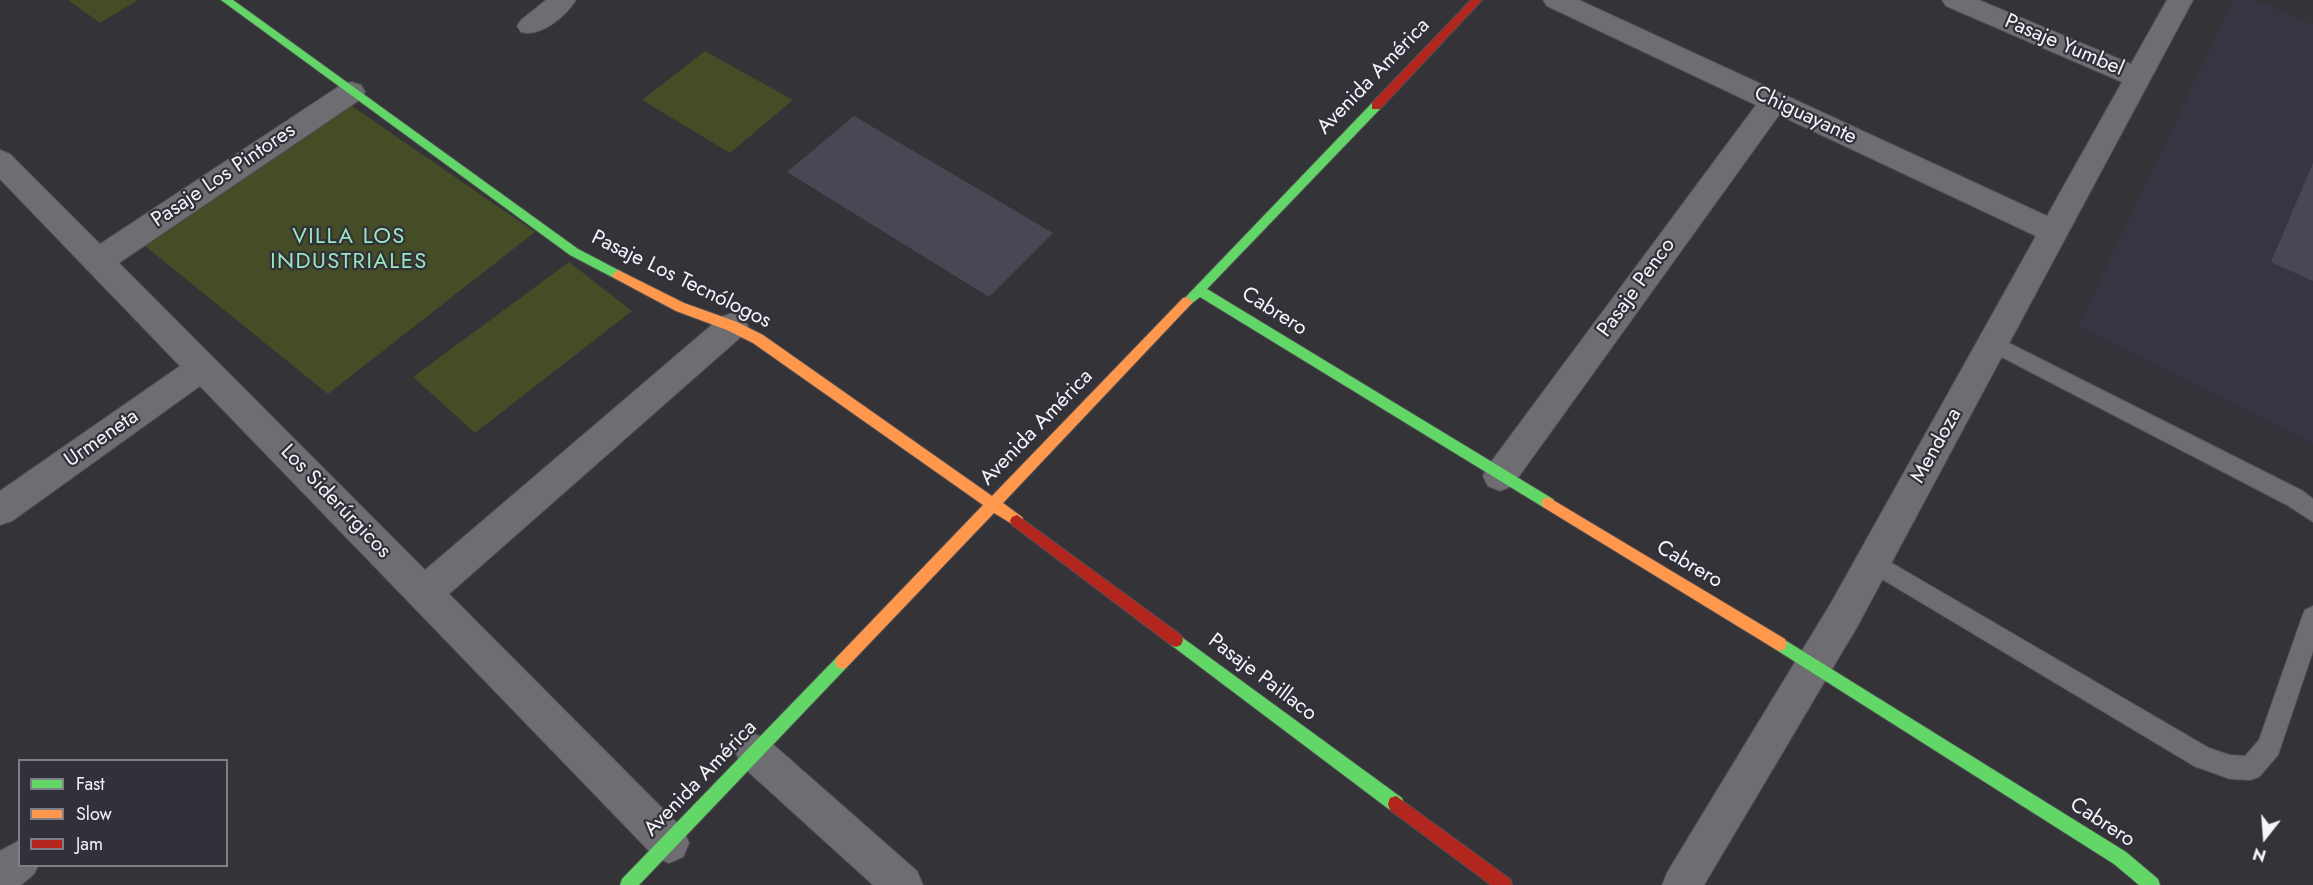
<!DOCTYPE html>
<meta charset="utf-8">
<style>
body{margin:0}
#map{position:relative;width:2313px;height:885px;overflow:hidden;background:#333338;font-family:Jost,sans-serif}
canvas{display:block}
.legend{position:absolute;left:18px;top:759px;width:210px;height:108px;box-sizing:border-box;background:#32313a;border:2px solid #807f87;margin:0;padding:8px 10px;list-style:none;font-size:18px;color:#f4f4fa}
.legend li{display:flex;align-items:center;gap:12px;height:30px}
.legend b{width:30px;border:2px solid #807f87}
.north{position:absolute;left:2235px;top:807px;width:60px;height:60px;-webkit-text-stroke:4px #32313a;paint-order:stroke;rotate:197deg;font-size:16px;font-weight:700;line-height:24px;text-align:center;color:#f4f4fa}
.north::after{content:'';display:block;margin:auto;width:21px;height:27px;background:#f4f4fa;clip-path:polygon(50% 0,100% 100%,50% 72%,0 100%)}
</style>
<div id="map">
<canvas width="2313" height="885"></canvas>
<ul class="legend">
<li><b style="height:8px;background:#63d668"></b>Fast</li>
<li><b style="height:8px;background:#ff974d"></b>Slow</li>
<li><b style="height:8px;background:#b3261e"></b>Jam</li>
</ul>
<div class="north">N</div>
</div>
<script>
const c = document.querySelector('canvas').getContext('2d');
c.lineJoin = 'round';
function paint(path, color) { c.fillStyle = color; c.fill(path, 'evenodd'); }
function trace(path, color, width, dash) { c.strokeStyle = color; c.lineWidth = width; c.lineCap = dash ? 'butt' : 'round'; c.setLineDash(dash || []); c.stroke(path); }
function write(font, color, halo, rows, align = 'center') {
  c.font = font + ' Jost,sans-serif'; c.lineWidth = 4.5; c.setLineDash([]); c.textBaseline = 'middle'; c.strokeStyle = halo; c.fillStyle = color; for (const [text, x, y, turn = 0] of rows) {
    c.save(); c.translate(x, y); c.rotate((+turn || 0) * Math.PI / 180); c.textAlign = isNaN(turn) ? turn : align; if (halo) c.strokeText(text, 0, 0); c.fillText(text, 0, 0); c.restore();
  }
}
const built = new Path2D(`
 M2233,0H2254L2313,24V444L2078,326Z`);
const green = new Path2D(`
 M68,0H138L100,23Z
 M705,51L793,100L730,153L642,100Z
 M352,106L535,232L328,394L145,246Z
 M569,262L632,311L475,433L413,377Z`);
const building = new Path2D(`
 M854,116L1053,233L989,297L787,172Z
 M2313,163V281L2271,262Z`);
const lane = new Path2D(`
 M1993,335L2303,491L2313,499V522L2287,505L1986,349L1983,343L1986,337Z
 M1873,552L2209,748L2230,755L2245,756L2259,740L2302,617L2305,610L2313,606V651L2278,755L2259,777L2250,780L2230,779L2194,766L1865,569L1862,562L1865,555Z`);
const street = new Path2D(`
 M546,0H576C566,16 540,38 521,32L517,26L521,20Z
 M1543,0H1579L2047,216L2122,82L1946,6L1942,0H1979L2131,64L2167,0H2193L1857,627L1704,885H1662L1668,871L1831,603L2036,236L1779,115L1512,486L1500,491L1488,486L1483,476L1488,466L1756,105L1547,6Z
 M351,82L361,85L365,92L361,99L119,263L425,570L721,317L732,313L743,317L748,326L743,335L449,594L683,829L689,843L683,857L669,863L655,857L200,386L12,521L0,525V491L180,366L0,179V150L10,154L100,244L341,85Z
 M755,734L768,740L917,871L923,885H873L742,766L736,753L742,740Z
 M20,840V866H38L34,874L21,885H0V851Z`);
const fast = new Path2D(`
 M221,0H233L578,249L622,272L624,275L622,278H614L570,255Z
 M1376,102L1380,103V109L1207,289L1553,499L1555,503L1553,507L1548,509L1543,507L1200,297L1187,307L1181,302L1372,103Z
 M1176,633L1402,798L1404,804L1402,810L1396,812L1390,810L1171,645L1169,640L1171,635Z
 M1780,637L2126,852L2158,879L2160,885H2139L2114,864L1775,649L1773,644L1775,639Z
 M842,655L847,657L849,662L847,667L639,885H620L622,879L837,657Z`);
const slow = new Path2D(`
 M618,270L684,303L737,322L763,335L992,496L1183,298L1187,297L1193,302L1003,503L1022,517L1024,521L1022,525L1017,527L994,513L847,667L842,669L837,667L835,662L837,657L983,505L753,343L727,330L676,311L614,278L612,275Z
 M1548,497L1785,639L1787,644L1785,649L1780,651L1775,649L1543,507L1541,503L1543,499Z`);
const jam = new Path2D(`
 M1471,0H1482L1380,109H1372V103Z
 M1017,515L1181,635L1183,640L1181,645L1176,647L1171,645L1012,525L1010,521L1012,517Z
 M1396,796L1510,879L1512,885H1491L1390,810L1388,804L1390,798Z`);
const streetNames = [
 ["Pasaje Yumbel",2064,46,23],
 ["Avenida América",1374,77,-46],
 ["Chiguayante",1805,116,25],
 ["Pasaje Los Pintores",224,176,-34],
 ["Pasaje Los Tecnólogos",681,280,26],
 ["Pasaje Penco",1637,288,-54],
 ["Cabrero",1274,312,32],
 ["Avenida América",1037,428,-46],
 ["Urmeneta",102,439,-35],
 ["Mendoza",1937,446,-61],
 ["Los Siderúrgicos",335,502,46],
 ["Cabrero",1689,565,31],
 ["Pasaje Paillaco",1262,678,37],
 ["Avenida América",701,779,-46],
 ["Cabrero",2102,823,33]
];
const neighbourhoodNames = [
 ["VILLA LOS",349,238],
 ["INDUSTRIALES",349,263]
];
paint(built, '#373542');
paint(green, '#444d25');
paint(building, '#4b4654');
trace(lane, '#4f4f54', 2);
trace(street, '#4f4f54', 2);
trace(fast, '#4f4f54', 2);
trace(slow, '#4f4f54', 2);
trace(jam, '#4f4f54', 2);
paint(lane, '#6e6e72');
paint(street, '#6e6e72');
paint(fast, '#63d668');
paint(slow, '#ff974d');
paint(jam, '#b3261e');
write('21px', '#f4f4fa', '#32313a', streetNames);
c.letterSpacing = '1.5px';
write('22px', '#99e7ba', '#32313a', neighbourhoodNames);
c.letterSpacing = '0px';
</script>
